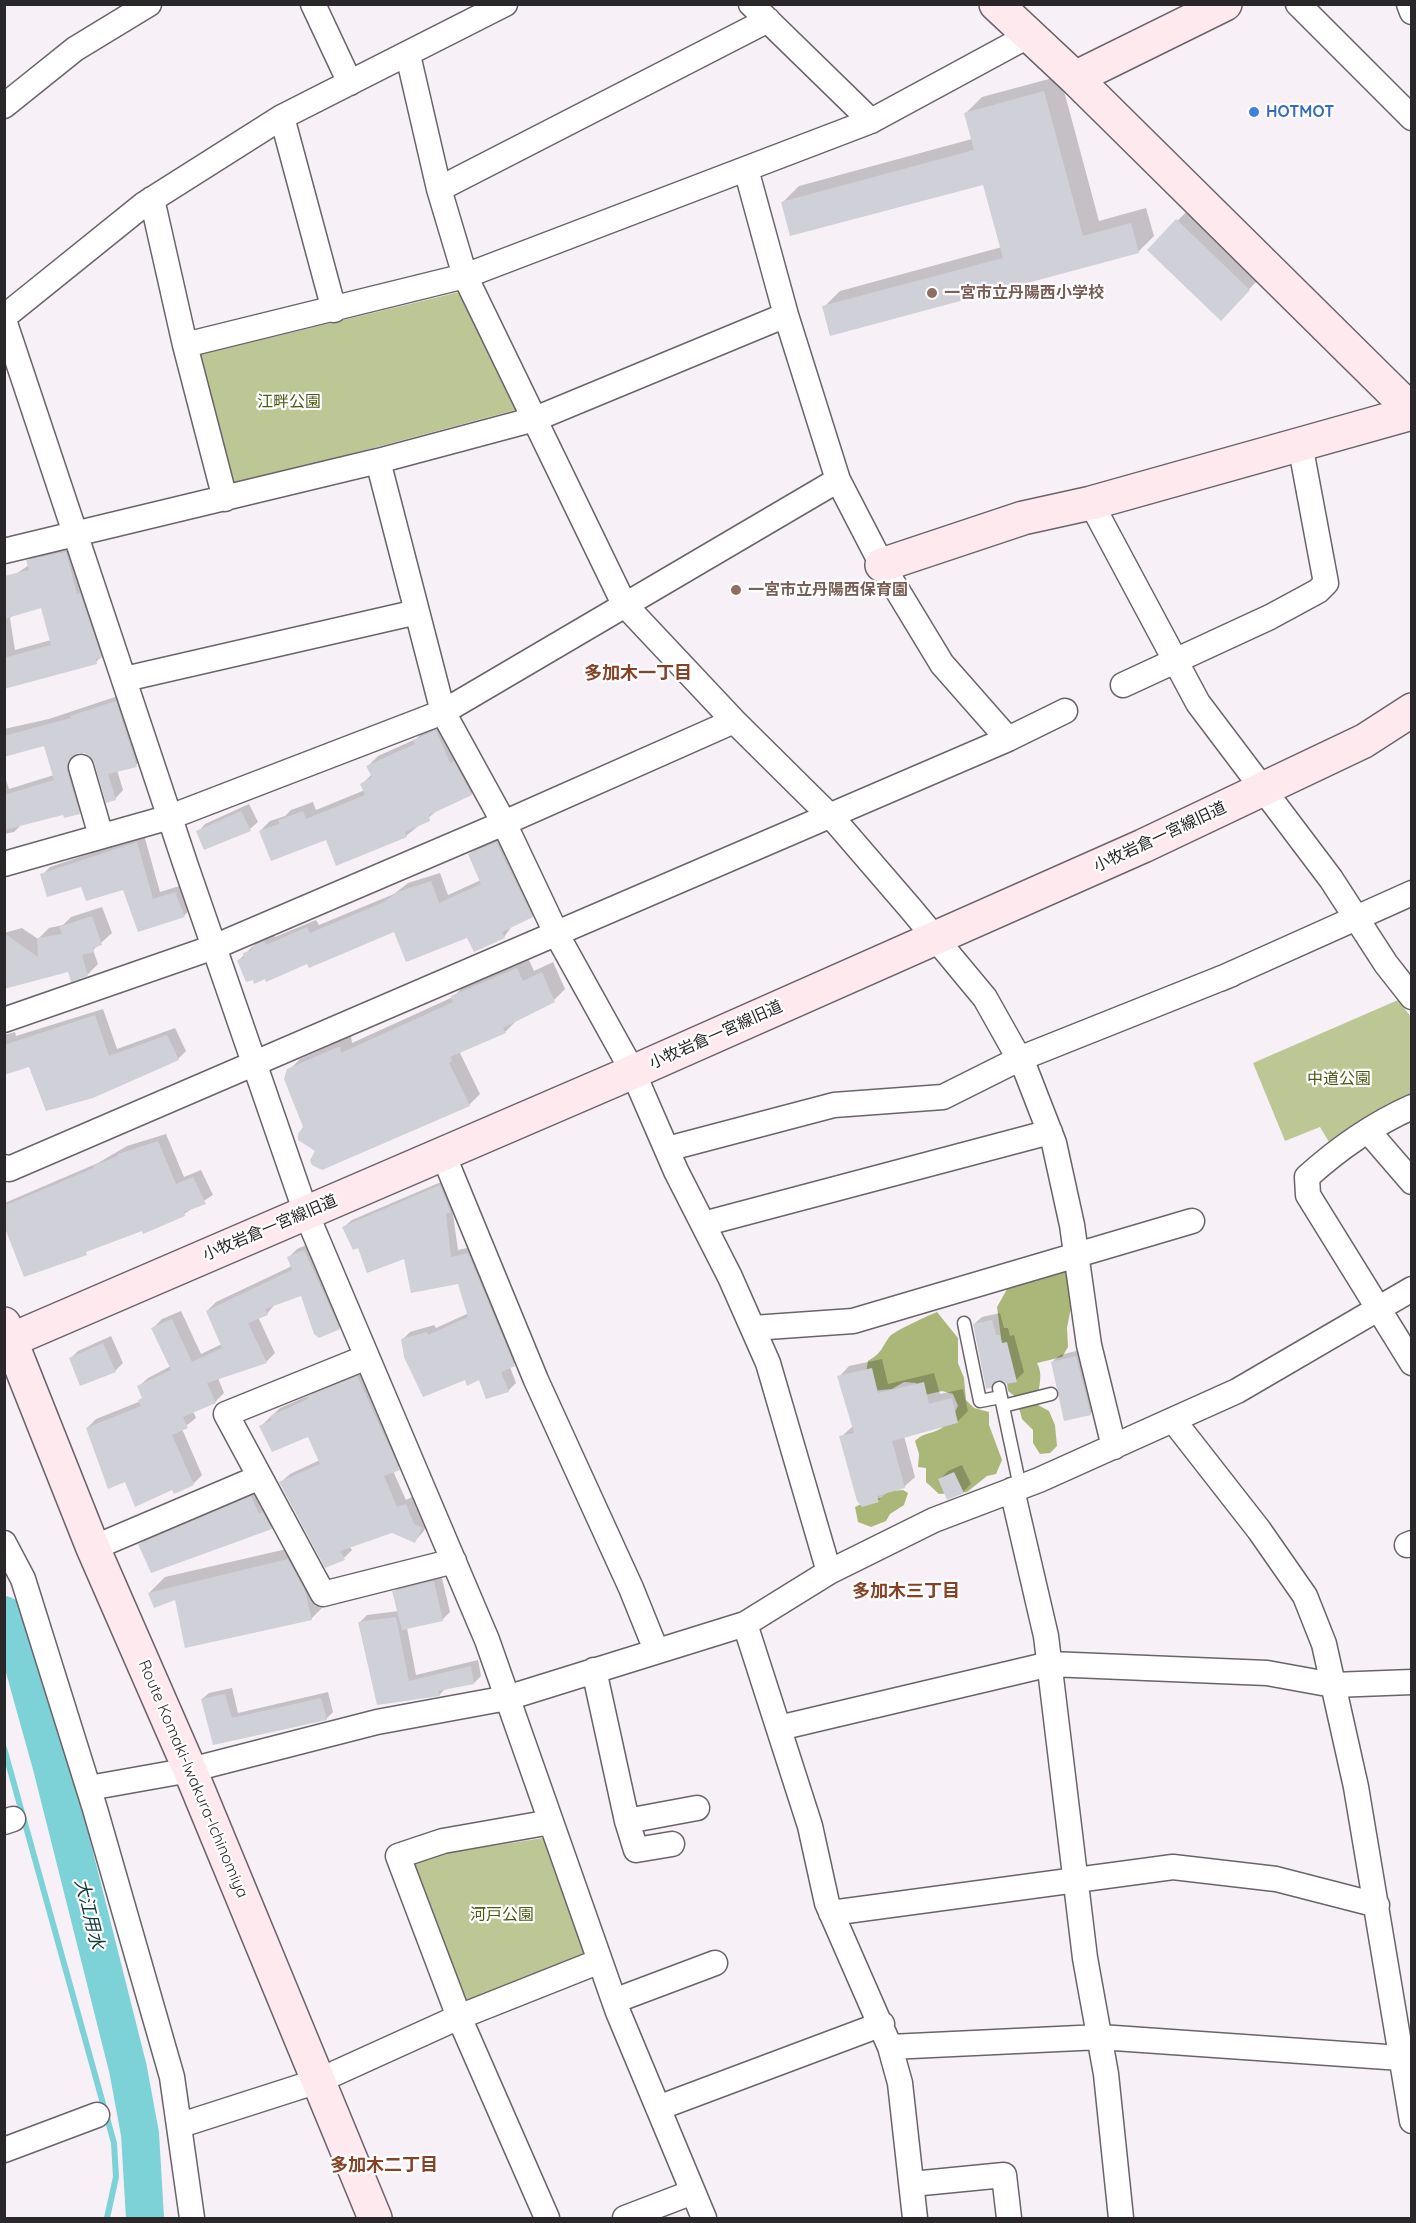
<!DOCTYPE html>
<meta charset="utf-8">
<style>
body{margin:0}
#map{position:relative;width:1416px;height:2223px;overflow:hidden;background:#f7f0f7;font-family:Quicksand,sans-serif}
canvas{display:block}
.frame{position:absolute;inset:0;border:6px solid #292729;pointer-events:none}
</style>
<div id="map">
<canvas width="1416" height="2223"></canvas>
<div class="frame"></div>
</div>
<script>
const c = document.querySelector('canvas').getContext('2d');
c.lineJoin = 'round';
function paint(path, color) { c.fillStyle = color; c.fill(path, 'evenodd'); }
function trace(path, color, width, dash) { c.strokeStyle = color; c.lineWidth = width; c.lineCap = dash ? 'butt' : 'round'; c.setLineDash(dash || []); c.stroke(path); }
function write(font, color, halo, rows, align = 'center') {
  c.font = font + ' Quicksand,"Noto Sans JP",sans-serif'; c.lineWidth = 4.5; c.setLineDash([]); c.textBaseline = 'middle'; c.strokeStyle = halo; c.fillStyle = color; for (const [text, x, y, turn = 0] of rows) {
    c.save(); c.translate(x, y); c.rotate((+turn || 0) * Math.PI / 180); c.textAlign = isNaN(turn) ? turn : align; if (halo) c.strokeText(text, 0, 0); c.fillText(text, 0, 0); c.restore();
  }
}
const green = new Path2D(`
 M459,292L519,409L235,485L199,355Z
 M1398,1000L1411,1017V1099L1385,1109L1329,1142L1320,1127L1285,1141L1253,1063Z
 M543,1838L586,1953L466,2003L412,1862L447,1853Z`);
const forest = new Path2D(`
 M1067,1270L1071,1307L1067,1328L1068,1347L1062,1357L1037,1363C1045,1378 1036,1390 1038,1405L1049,1411L1055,1425L1057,1446L1050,1453L1040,1454L1033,1443V1430L1022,1419L1016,1397L1008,1391L997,1307L1010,1284Z
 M937,1312L958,1338V1363L964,1378L966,1400L974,1408L989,1412V1425L1002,1460L996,1474L987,1476L967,1492L939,1494L926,1482V1468L918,1467L919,1454L915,1441C925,1432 928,1435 938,1430C948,1426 953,1415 958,1406L953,1394L942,1391L925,1395L916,1383L904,1382L892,1389L871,1391L866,1373L868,1361C883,1352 881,1348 890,1336C895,1331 929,1315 937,1312Z
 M903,1490L908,1493L904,1505L890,1514L886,1521L871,1527L858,1522L855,1507L872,1499L881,1498L888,1491Z`);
const shadow = new Path2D(`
 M1060,76L1099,221L1146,208L1154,236L1138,252L824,307L840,291L1002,247L984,183L783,202L799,186L972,139L965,114L982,97Z
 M1189,209L1261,277L1220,319L1149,250Z
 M74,545L104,654L96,662L4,687V582L29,565L28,561L36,553ZM42,606L51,640L15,650L10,618L14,614Z
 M124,694L144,757L136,765L117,770L123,790L115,799L96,762L86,752H76L75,762L87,804L79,812L64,813L22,824L14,832L4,834V774L9,789L54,775L45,744L4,755V729L49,719Z
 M446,721L481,784L471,794L439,809L406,836L327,839L260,831L270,821L285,816L291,810L313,802L316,810L365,790L362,784L372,774L368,766L378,756L416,739L425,730Z
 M249,804L258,822L250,829L204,848L198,832L205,824Z
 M505,834L541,907L532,916L512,926L504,937L395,930L308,962L239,960L261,938L273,933L275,937L316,920L319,925L394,894L408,883L440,873L448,895L481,880L470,854L479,845Z
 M144,835L160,892L183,885L191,908L184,916L123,889L82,885L42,875L50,867Z
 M102,907L112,933L93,950L98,964L88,974L72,980L69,970L4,987V933L22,928L38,939L49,928L63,925L71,917Z
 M528,958L534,971L553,962L565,989L554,1000L516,1021L505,1032L459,1051L480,1094L469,1105L317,1151L304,1127L289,1070L300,1059L351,1036L352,1043L453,997L464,986Z
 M103,1009L117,1049L175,1028L186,1051L178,1059L93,1096L56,1108L30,1065L4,1073V1035L15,1032L16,1036Z
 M166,1134L184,1177L201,1170L213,1195L184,1214L143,1229L4,1223V1204L7,1202L98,1163L127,1146Z
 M448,1179L458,1250L476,1246L522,1357L510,1367L516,1383L508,1391L480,1378H466L402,1340L410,1332L434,1325L436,1328L469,1313L459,1282L405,1257L359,1246L344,1227L352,1220Z
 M313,1242L348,1319L339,1328L302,1294L275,1304L267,1314L258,1317L275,1353L266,1362L218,1378L224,1393L215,1402L193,1411L196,1418L182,1429L202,1475L193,1484L173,1488L125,1480L87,1428L96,1419L141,1401L143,1398L138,1387L148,1378L171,1366L153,1328L162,1319L181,1311L201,1354L222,1344L207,1311L216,1302L292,1266L288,1258L297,1249Z
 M1000,1313L1004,1328H1008L1010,1336L1014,1335L1024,1372L1016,1380L974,1324L982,1317Z
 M111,1336L123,1363L115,1371L70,1359L78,1351Z
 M1084,1349L1098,1406L1090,1414L1052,1362L1060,1355Z
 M882,1359L888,1384L934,1373L940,1394L963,1389L968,1411L955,1424L904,1436L915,1477L904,1487L887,1492L878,1501L841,1437L853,1426L839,1377L849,1366Z
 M366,1369L407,1460L393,1471L406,1500L414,1496L430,1519L423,1532L415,1541L392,1531L350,1547L352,1550L344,1558L281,1482L290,1474L320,1460L309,1435L261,1426L280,1408L312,1394L318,1388Z
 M962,1465L971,1484L963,1492L940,1479L948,1471Z
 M261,1488L280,1519L271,1528L140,1545L149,1535Z
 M304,1545L327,1603L311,1619L149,1593L165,1577Z
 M441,1574L450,1612L442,1620L407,1628L416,1675L478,1660L481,1676L474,1683L446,1688L439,1695L379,1704L360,1622L367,1615L399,1611L394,1592L402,1584Z
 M232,1688L238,1713L328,1692L333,1712L326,1719L214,1743L202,1699L209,1693Z`);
const stream = new Path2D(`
 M4,1748L114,2143L116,2177L107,2218`);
const river = new Path2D(`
 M4,1615L18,1645L52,1767L128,2069L140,2134L145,2218`);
const building = new Path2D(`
 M1044,91L1083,236L1131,223L1139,253L830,336L822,306L1003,258L983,185L790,236L781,202L974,150L964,113Z
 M1176,219L1250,290L1221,321L1147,250Z
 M66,552L77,594L80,593L102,658L96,659L97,664L4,689V658L51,645L41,608L4,619V576L29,570L26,560Z
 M116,701L137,767L108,774L116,800L106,803L94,762L85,753H78L70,758L67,770L80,814L64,818L63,815L4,830V795L54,780L44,746L4,757V736L71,718L70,716Z
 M436,730L450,763L454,761L472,795L429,815L430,821L405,832L407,837L336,866L326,840L271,861L259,831L279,824V820L303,811L306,819L365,795L360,784L372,777L366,766L415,744L413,740Z
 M241,811L251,831L204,850L196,831Z
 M137,842L153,899L175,892L185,917L138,932L123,890L86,901L81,887L47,897L40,874Z
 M496,842L533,917L502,932L505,938L474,952L467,938L406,962L394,932L309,968L307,964L266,982L265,979L254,984L253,980L246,982L237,960L244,958L243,953L252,950L251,947L264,941L266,945L307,927L310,933L384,902L398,892L431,881L439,903L481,884L468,854Z
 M92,916L102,945L93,948L94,952L82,955L88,976L71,982L68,972L4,989V933L38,957L37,938L62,934L59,927Z
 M517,968L523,981L542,972L555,1002L503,1028L506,1033L450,1057L452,1061L449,1063L470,1106L322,1170L312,1165L310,1160L315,1151L298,1140V1134L303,1127L284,1079L287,1069L340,1046L341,1053L453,1002L451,996Z
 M95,1015L109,1056L167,1035L179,1060L93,1098L46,1111L29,1067L4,1075V1045Z
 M158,1141L176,1184L193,1177L206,1204L184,1212L185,1216L143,1234L142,1231L86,1252L87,1255L24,1277L4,1226V1206L94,1168L93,1166L118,1156V1154Z
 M440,1185L451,1212L446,1214L451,1257L468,1253L515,1366L501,1372L509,1392L486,1399L479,1380L467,1386L465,1380L423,1397L404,1357L401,1339L427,1332L428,1335L468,1317L458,1284L411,1293L404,1259L367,1273L358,1248L353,1250L342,1227Z
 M304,1250L340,1329L319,1338L314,1334L301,1296L265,1309L268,1315L248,1323L267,1363L207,1383L216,1403L183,1417L188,1428L172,1435L194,1485L174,1494L172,1490L135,1507L125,1482L108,1489L86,1428L141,1406L138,1400L142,1398L137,1386L171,1370L151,1328L172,1319L192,1362L222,1348L206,1311L292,1270L287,1257Z
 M992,1320L996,1335H1000L1002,1343L1007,1342L1017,1382L1006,1384L997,1380L991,1388L986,1389L973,1324Z
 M103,1343L116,1372L80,1386L69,1358Z
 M1076,1356L1091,1415L1064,1421L1051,1362Z
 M872,1368L878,1393L924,1382L929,1404L952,1398L958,1423L892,1441L905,1488L877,1496L879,1502L862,1507L857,1501L839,1436L854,1433L837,1376Z
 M357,1376L400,1470L384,1476L397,1507L406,1504L414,1524L422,1528L415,1543L392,1533L340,1551L345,1560L325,1568L279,1482L320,1464L308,1437L272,1452L259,1426L272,1420L270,1416L308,1399L307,1396Z
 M954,1472L964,1493L947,1500L938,1479Z
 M251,1496L259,1514L263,1512L272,1529L151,1573L138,1544Z
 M288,1559L305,1591L312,1620L185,1648L175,1600L154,1608L148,1593Z
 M434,1581L443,1621L402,1630L392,1591Z
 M396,1617L409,1681L471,1666L474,1684L438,1691L440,1696L377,1705L358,1622Z
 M225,1694L232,1718L321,1698L327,1720L213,1745L201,1699Z`);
const lane = new Path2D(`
 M964,1323L980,1401L1001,1397
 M999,1388L1020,1487
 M1003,1406L1051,1394`);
const street = new Path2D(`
 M313,4L350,83
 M751,4L871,121
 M1298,4L1412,118
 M1409,4L1412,12
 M408,55L439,189L465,276L624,604L734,721L836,822L911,909L985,998L1026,1071L1054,1143L1072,1225L1089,1345L1114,1447
 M4,106L75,49L149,4
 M282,117L334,310
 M439,189L768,20
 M152,199L185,345L225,499
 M4,317L143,205L282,117L505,4
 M4,320L186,866L306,1213L487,1640L618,2012L704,2218
 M185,345L465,276L871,121L1028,36
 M378,461L443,712L504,823L557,935L633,1072L676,1171L730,1277L768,1363L829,1572
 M1091,503L1198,703L1331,879L1386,964L1412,997
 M4,551L378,461L535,419L786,315
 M125,679L417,612
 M1123,685L1270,617L1318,591L1326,583L1300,444
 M1008,739L1065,711
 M81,767L101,836
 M4,864L170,817L443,712L838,480
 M1220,979L1412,893
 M4,1020L214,947L504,823L734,721
 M1412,1107C1374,1124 1338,1149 1307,1177L1308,1195L1412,1363
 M1368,1131L1412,1182
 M667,1149L834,1105L943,1097L1019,1059L1232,974L1220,979
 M443,1154L536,1380L631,1588L656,1650
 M4,1167L9,1169L1008,739L942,664L882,565L838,480L786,315L746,169
 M703,1224L1050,1132
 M753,1328L853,1321L1192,1221
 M367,1357L226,1414L323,1594L454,1561
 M1173,1420L1259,1530L1305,1596L1324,1644L1356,1787L1412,2121
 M1012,1490L1046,1636L1085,1958L1106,2074L1121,2218
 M4,1543L23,1579L95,1809L172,2077L192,2218
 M1407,1545L1412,1543
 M93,1548L260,1477
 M745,1624L810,1826L827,1903L890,2047L900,2083L915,2218
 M594,1670L627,1821L636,1850L672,1844
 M779,1728L1050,1664L1267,1673L1333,1685L1412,1682
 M89,1788L190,1770L377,1722L507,1698L745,1624L829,1572L934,1520L1039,1480L1237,1391L1412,1289
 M627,1821L697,1808
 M4,1822L13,1819
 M831,1913L1173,1867L1276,1879L1377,1905
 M614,2001L715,1963
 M890,2047L1100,2037L1401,2058L1412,2056
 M658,2108L882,2024
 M181,2125L318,2081L459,2017L600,1961
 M4,2150L97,2115
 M912,2184L1004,2175L1009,2218
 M547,2218L459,2017L398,1856L443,1841L551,1822
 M625,2218L693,2192`);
const secondary = new Path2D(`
 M996,4L1075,78L1412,411
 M1075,78L1225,4
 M882,565L1023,518L1091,503L1412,413
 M4,1324L93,1548L190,1770L375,2218
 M11,1340L633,1072L1143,846L1364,741L1412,710`);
const markers = [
 [1254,112,6,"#3f7fe0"],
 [932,293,6,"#8d6e63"],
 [736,590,6,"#8d6e63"]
];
const shopNames = [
 ["HOTMOT",1266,112]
];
const educationNames = [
 ["一宮市立丹陽西小学校",944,293],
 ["一宮市立丹陽西保育園",748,590]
];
const parkNames = [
 ["江畔公園",289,402],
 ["中道公園",1339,1079],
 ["河戸公園",502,1915]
];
const streetNames = [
 ["小牧岩倉一宮線旧道",1160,837,-25],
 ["小牧岩倉一宮線旧道",716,1035,-24],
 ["小牧岩倉一宮線旧道",270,1228,-23],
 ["Route Komaki-Iwakura-Ichinomiya",193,1779,67]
];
const neighbourhoodNames = [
 ["多加木一丁目",638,674],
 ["多加木三丁目",906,1592],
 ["多加木二丁目",384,2166]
];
const waterNames = [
 ["大江用水",89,1914,76]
];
paint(green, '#bdc796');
paint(forest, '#aab779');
paint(shadow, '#0003');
trace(stream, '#7cd2d7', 6);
trace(river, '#7cd2d7', 38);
paint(building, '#cfd0d8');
trace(lane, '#6a646a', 15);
trace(street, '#6a646a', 27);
trace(secondary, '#6a646a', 36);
trace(lane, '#fff', 12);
trace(street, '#fff', 24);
trace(secondary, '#fee9ee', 33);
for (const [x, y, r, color] of markers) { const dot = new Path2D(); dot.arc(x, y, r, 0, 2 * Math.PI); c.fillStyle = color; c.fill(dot); trace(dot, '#fff', 2); }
write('bold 16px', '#366cbe', '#fff', shopNames, 'left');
write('bold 16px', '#785e54', '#fff', educationNames, 'left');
write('16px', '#4e5914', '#fff', parkNames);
write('16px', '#292729', '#fff', streetNames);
write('bold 18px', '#854226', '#fff', neighbourhoodNames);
write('italic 18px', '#103a3c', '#fff', waterNames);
</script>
